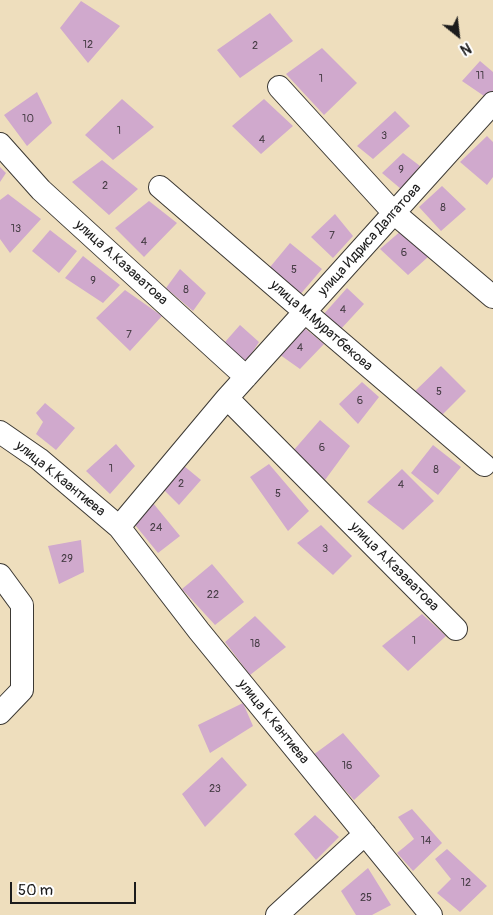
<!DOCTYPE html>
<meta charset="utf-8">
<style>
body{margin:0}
#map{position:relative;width:493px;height:915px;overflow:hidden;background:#eedebd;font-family:Pangolin,sans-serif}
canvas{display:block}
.north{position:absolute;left:433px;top:10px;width:50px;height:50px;-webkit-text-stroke:4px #fff;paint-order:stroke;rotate:151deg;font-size:14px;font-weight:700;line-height:20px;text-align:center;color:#1c1c1c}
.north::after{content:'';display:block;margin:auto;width:18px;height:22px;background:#1c1c1c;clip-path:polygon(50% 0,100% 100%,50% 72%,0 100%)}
.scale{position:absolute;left:10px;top:882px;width:126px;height:22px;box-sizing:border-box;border:2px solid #1c1c1c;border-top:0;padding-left:6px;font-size:15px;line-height:18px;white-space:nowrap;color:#1c1c1c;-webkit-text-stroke:4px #fff;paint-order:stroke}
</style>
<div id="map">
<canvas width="493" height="915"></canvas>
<div class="north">N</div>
<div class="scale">50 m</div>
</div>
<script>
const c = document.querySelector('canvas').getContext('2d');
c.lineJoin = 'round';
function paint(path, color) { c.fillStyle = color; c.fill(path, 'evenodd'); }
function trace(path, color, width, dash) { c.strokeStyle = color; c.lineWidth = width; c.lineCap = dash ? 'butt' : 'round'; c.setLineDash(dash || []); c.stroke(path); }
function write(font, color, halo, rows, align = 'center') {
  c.font = font + ' Pangolin,sans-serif'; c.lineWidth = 4; c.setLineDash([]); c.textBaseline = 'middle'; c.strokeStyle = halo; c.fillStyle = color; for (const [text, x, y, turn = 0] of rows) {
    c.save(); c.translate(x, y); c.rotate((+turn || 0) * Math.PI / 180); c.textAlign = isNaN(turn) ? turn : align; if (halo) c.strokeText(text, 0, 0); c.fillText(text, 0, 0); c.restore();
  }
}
const building = new Path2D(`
 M81,1L120,26L88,63L60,28Z
 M270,13L293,41L240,78L217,50Z
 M322,48L357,83L324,115L286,74Z
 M480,61L493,72V91L487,98L462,81Z
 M37,92L52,123L27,146L4,115Z
 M122,99L154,127L113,160L85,135Z
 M264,99L293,126L261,154L232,126Z
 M395,111L410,126L373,159L357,146Z
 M487,136L493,142V177L487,185L460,162Z
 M403,153L420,166L401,189L382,173Z
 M102,160L138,189L109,215L72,182Z
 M0,167L6,173L0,182Z
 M442,186L466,209L441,231L419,207Z
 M8,194L41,219L10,253L0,239V200Z
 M149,201L177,223L144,257L115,228Z
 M335,214L353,236L333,258L311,237Z
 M50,230L77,251L59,273L32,251Z
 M402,230L428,257L408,275L380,249Z
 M290,243L322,269L298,297L266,272Z
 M83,256L120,285L103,303L65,278Z
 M180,269L206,293L193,311L166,288Z
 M347,288L364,304L340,330L323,315Z
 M125,290L162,316L130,351L96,318Z
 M240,325L259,342L246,362L225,342Z
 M302,326L324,344L300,369L276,352Z
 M441,366L466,391L440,417L413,393Z
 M362,382L379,397L358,424L339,404Z
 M45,403L75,428L56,450L36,434L43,422L36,413Z
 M320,420L350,446L325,480L293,451Z
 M116,444L135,466L110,494L86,471Z
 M433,445L461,467L438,495L411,473Z
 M269,464L309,511L288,531L250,477Z
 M184,466L201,480L179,505L161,487Z
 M402,469L434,501L403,530L367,502Z
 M153,503L180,536L158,553L131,520Z
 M321,525L352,556L333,575L297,543Z
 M81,540L84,572L59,584L48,546Z
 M212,564L244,602L215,625L182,589Z
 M422,614L446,636L408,671L382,646Z
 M255,616L286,647L250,675L225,642Z
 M243,703L253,726L210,753L198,725Z
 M343,733L380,776L354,800L313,755Z
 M222,757L247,785L205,827L182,794Z
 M412,809L442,843L413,871L397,853L414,839L398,817Z
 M315,815L339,837L316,860L294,834Z
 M447,849L487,886L460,912L437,893L451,879L435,859Z
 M368,868L391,905L372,915H356L341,891Z`);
const minor = new Path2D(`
 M279,87L394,213L493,297
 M0,144L41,190L246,377
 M160,187L305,312L484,465
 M227,398L456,629
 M0,432L39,459L119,527L199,631L431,915
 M119,527L227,398L493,103
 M0,575L22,605V690L0,713
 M277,915L365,834`);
const numberNames = [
 ["12",88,45],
 ["2",255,46],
 ["11",480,76],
 ["1",321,79],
 ["10",28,119],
 ["1",119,131],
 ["3",384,136],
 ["4",262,140],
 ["9",401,170],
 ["2",105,186],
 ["8",443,208],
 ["13",16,229],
 ["7",332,236],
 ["4",144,242],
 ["6",404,253],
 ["5",294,270],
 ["9",93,281],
 ["8",186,290],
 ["4",343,310],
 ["7",129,335],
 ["4",300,348],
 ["5",439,392],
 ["6",360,401],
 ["6",322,448],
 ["1",111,469],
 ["8",436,470],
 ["2",181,484],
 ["4",401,485],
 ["5",278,494],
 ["24",156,528],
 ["3",325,549],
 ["29",67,559],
 ["22",213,595],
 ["1",414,641],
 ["18",255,644],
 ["16",347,766],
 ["23",215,789],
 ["14",426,841],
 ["12",466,883],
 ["25",366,898]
];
const streetNames = [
 ["улица Идриса Далгатова",370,240,-48],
 ["улица А.Казаватова",121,263,42],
 ["улица М.Муратбекова",321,326,41],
 ["улица К.Каантиева",60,479,39],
 ["улица А.Казаватова",394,567,45],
 ["улица К.Кантиева",273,722,51]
];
paint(building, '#d0a9cd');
trace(minor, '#3c3934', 24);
trace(minor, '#fff', 22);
write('11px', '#493f48', null, numberNames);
write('14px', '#1c1c1c', '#fff', streetNames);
</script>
